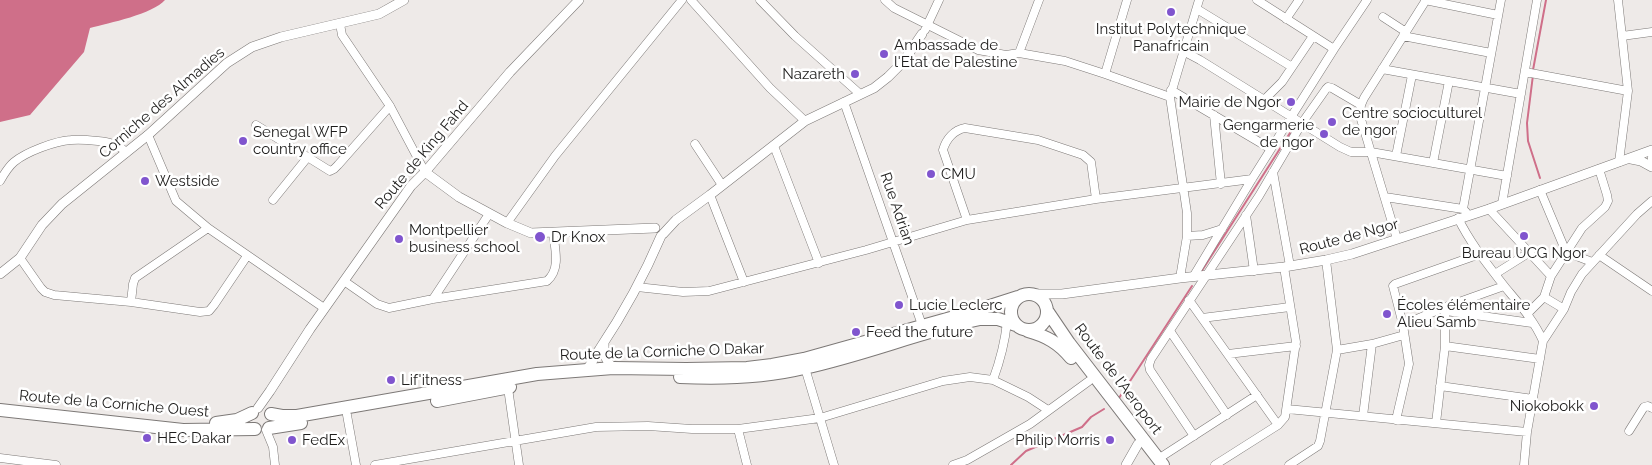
<!DOCTYPE html>
<meta charset="utf-8">
<style>
body{margin:0}
canvas{display:block;background:#eeeae8}
</style>
<canvas width="1652" height="465"></canvas>
<script>
const c = document.querySelector('canvas').getContext('2d');
c.lineJoin = 'round';
function paint(path, color) { c.fillStyle = color; c.fill(path, 'evenodd'); }
function trace(path, color, width, dash) { c.strokeStyle = color; c.lineWidth = width; c.lineCap = dash ? 'butt' : 'round'; c.setLineDash(dash || []); c.stroke(path); }
function write(font, color, halo, rows, align = 'center') {
  c.font = font + ' Raleway,sans-serif'; c.lineWidth = 5; c.setLineDash([]); c.textBaseline = 'middle'; c.strokeStyle = halo; c.fillStyle = color; for (const [text, x, y, turn = 0] of rows) {
    c.save(); c.translate(x, y); c.rotate((+turn || 0) * Math.PI / 180); c.textAlign = isNaN(turn) ? turn : align; if (halo) c.strokeText(text, 0, 0); c.fillText(text, 0, 0); c.restore();
  }
}
const water = new Path2D(`
 M0,0H165C153,14 109,23 90,28L84,52L30,115L0,122Z`);
const stream = new Path2D(`
 M1533,70L1546,0
 M1533,75L1527,123L1528,141L1540,178
 M1201,272L1290,133
 M1119,398L1192,286
 M1011,465L1026,451L1082,427L1091,417L1104,409`);
const minor = new Path2D(`
 M691,0L770,88L805,121
 M760,0L795,36L860,94
 M885,0L894,8L978,50L1006,55L1019,53L1065,61L1105,74L1170,97
 M1257,0L1334,49
 M1425,0L1498,15
 M1618,0L1628,91L1619,162
 M1197,9L1292,67
 M1383,17L1406,32
 M1286,19L1299,0
 M340,24L342,35L390,106L425,172
 M925,30L939,0
 M1403,36L1491,53
 M1622,36L1652,32
 M1183,51L1200,60L1340,147L1351,152H1371L1507,176
 M1019,53L1039,0
 M1382,69L1521,94
 M1525,72L1628,91
 M1105,74L1127,0
 M1171,90L1271,149
 M1264,100L1282,82L1313,36
 M844,102L922,325
 M1214,115L1221,184
 M256,125L330,171L334,169L338,165L390,106
 M148,135L176,201L208,228L324,308
 M695,144L722,185
 M774,146L819,263
 M1396,156L1412,75
 M1652,157V163
 M1433,163L1449,81
 M1273,172L1290,266
 M0,181C4,174 8,167 14,162C26,152 55,141 71,140C80,139 89,140 98,141C108,142 120,144 126,153
 M1540,190L1566,252L1592,262
 M710,195L744,282
 M1385,197L1463,209L1466,212
 M273,200L307,158
 M1502,204L1537,0
 M1463,209L1501,0
 M1489,209L1551,276
 M1246,215L1254,271
 M1458,218C1470,243 1488,265 1505,287C1519,304 1534,320 1543,341L1527,432L1524,465
 M967,220L943,150C946,139 954,130 965,128L1038,140L1083,155L1091,162L1096,199
 M507,223L555,156L682,0
 M1187,236L1203,235L1222,229
 M1397,239L1360,116L1361,105L1364,98L1426,0
 M1599,255L1652,291
 M20,258L41,288L45,292L54,295L131,302L200,312L209,311L214,305L247,256
 M1495,274L1530,252
 M1193,277L1252,179L1334,49L1367,0
 M1180,278L1187,236V213L1170,97L1199,0
 M344,281L377,304L389,308L433,299L547,281C561,269 555,249 553,232
 M637,287L683,292L709,291L866,250L967,220L1096,199L1252,179
 M1544,297L1564,309
 M433,299L489,214
 M1189,300L1278,425
 M131,302L133,284L135,278L208,228
 M1446,311L1532,323
 M1527,314L1544,297L1551,276L1582,228L1605,207L1608,201L1607,195L1599,169
 M1202,318L1290,307
 M1403,325L1445,307L1504,286
 M1170,331L1227,415
 M1543,341L1564,309L1571,292L1582,274L1637,214L1652,201
 M1445,346L1540,359
 M1337,350L1372,344L1404,335
 M1228,354L1296,346
 M805,368L834,465
 M993,380L1028,397L1048,410
 M1440,386L1533,399
 M508,388L519,465
 M1287,409L1527,432
 M347,415L356,465
 M1363,416L1372,344
 M1396,420L1409,364L1403,325L1393,286L1395,284L1480,254
 M1436,423L1445,346V307
 M738,429L747,465
 M266,430L273,447L275,465
 M1629,431L1644,407L1648,406L1652,408
 M1194,436L1150,370L1149,365L1151,359L1259,196L1302,123L1326,89L1328,87L1332,88L1361,105
 M0,458L56,465
 M1158,459L1257,395
 M375,465L596,427L648,426L692,429H738L820,418L943,381L970,377L993,380C1000,361 1005,342 1007,322
 M953,465L967,460L1030,424L1089,381
 M1215,465L1278,425L1285,417L1296,342L1284,267
 M1289,465L1318,446L1320,441L1337,350L1326,260`);
const tertiary = new Path2D(`
 M1631,159L1641,161L1652,167
 M425,172L459,197L507,223L531,233L655,228
 M663,234L676,220L710,195L805,121L874,88L888,77L903,62L922,34
 M0,274L20,258L42,225L62,204L148,135L227,63L252,47L281,37L379,14L404,0
 M1032,294H1062L1180,278L1284,267L1326,260L1352,254L1489,209L1652,150
 M604,343C604,354 605,360 613,368
 M586,370C592,364 594,357 599,350C623,314 644,276 661,236
 M258,408L270,391L310,329L411,186L425,172L510,72L579,0
 M1126,465L1138,444`);
const trunk = new Path2D(`
 M1011 312a18 18 0 1 1 36 0a18 18 0 1 1-36 0Z
 M1048,312L1069,343L1163,465
 M1028,331C1046,336 1059,343 1071,358
 M680,377C721,379 763,378 804,368C864,355 920,332 980,319H998L1016,325
 M437,401L510,387
 M0,410L183,430L255,429
 M271,414L282,416H297L537,374L613,368L686,369L747,368L772,365L804,359L965,314L1018,297
 M216,423L237,420L252,413
 M269,428L301,423`);
const markers = [
 [1171,12,5,"#8055ce"],
 [884,54,5,"#8055ce"],
 [855,74,5,"#8055ce"],
 [1291,102,5,"#8055ce"],
 [1332,122,5,"#8055ce"],
 [1324,134,5,"#8055ce"],
 [243,141,5,"#8055ce"],
 [931,174,5,"#8055ce"],
 [145,181,5,"#8055ce"],
 [1524,236,5,"#8055ce"],
 [540,237,6,"#8055ce"],
 [399,239,5,"#8055ce"],
 [899,305,5,"#8055ce"],
 [1387,314,5,"#8055ce"],
 [856,332,5,"#8055ce"],
 [391,380,5,"#8055ce"],
 [1594,406,5,"#8055ce"],
 [147,438,5,"#8055ce"],
 [292,440,5,"#8055ce"],
 [1110,440,5,"#8055ce"]
];
const poiNames = [
 ["Institut Polytechnique",1171,29,"center"],
 ["Panafricain",1171,46,"center"],
 ["Ambassade de",894,45],
 ["l'Etat de Palestine",894,62],
 ["Nazareth",845,74,"right"],
 ["Mairie de Ngor",1281,102,"right"],
 ["Centre socioculturel",1342,113],
 ["de ngor",1342,130],
 ["Gengarmerie",1314,125,"right"],
 ["de ngor",1314,142,"right"],
 ["Senegal WFP",253,132],
 ["country office",253,149],
 ["CMU",941,174],
 ["Westside",155,181],
 ["Montpellier",409,230],
 ["business school",409,247],
 ["Dr Knox",551,237],
 ["Bureau UCG Ngor",1524,253,"center"],
 ["Lucie Leclerc",909,305],
 ["Écoles élémentaire",1397,305],
 ["Alieu Samb",1397,322],
 ["Feed the future",866,332],
 ["Lif'itness",401,380],
 ["Niokobokk",1584,406,"right"],
 ["HEC Dakar",157,438],
 ["FedEx",302,440],
 ["Philip Morris",1100,440,"right"]
];
const streetNames = [
 ["Corniche des Almadies",162,103,-41],
 ["Route de King Fahd",422,155,-50],
 ["Rue Adrian",897,209,71],
 ["Route de Ngor",1349,237,-15],
 ["Route de la Corniche O Dakar",662,352,-2],
 ["Route de l'Aeroport",1118,379,53],
 ["Route de la Corniche Ouest",114,404,5]
];
paint(water, '#cf6f89');
trace(stream, '#cf6f89', 2);
trace(minor, '#7d7977', 9);
trace(tertiary, '#7d7977', 10);
trace(trunk, '#7d7977', 14);
trace(minor, '#fff', 8);
trace(tertiary, '#fff', 9);
trace(trunk, '#fff', 12);
for (const [x, y, r, color] of markers) { const dot = new Path2D(); dot.arc(x, y, r, 0, 2 * Math.PI); c.fillStyle = color; c.fill(dot); trace(dot, '#fff', 2); }
write('15px', '#1e1d1c', '#fff', poiNames, 'left');
write('15px', '#1e1d1c', '#fff', streetNames);
</script>
